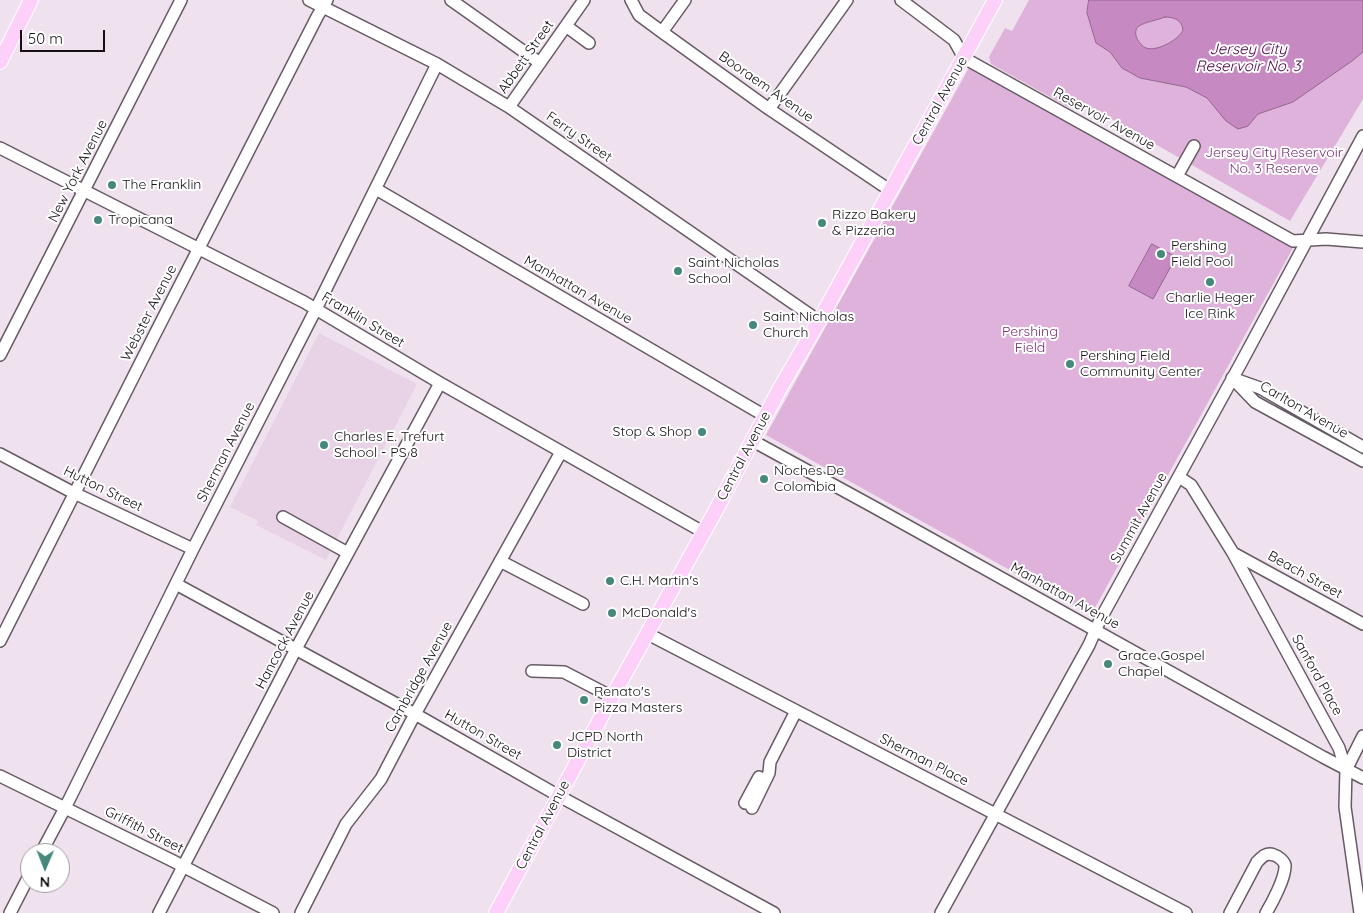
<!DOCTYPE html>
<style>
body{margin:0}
#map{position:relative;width:1363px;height:913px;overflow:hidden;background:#f0e1ee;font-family:Quicksand,sans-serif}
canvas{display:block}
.north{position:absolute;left:20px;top:843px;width:50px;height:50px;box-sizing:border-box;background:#fff;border:1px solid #a19fa1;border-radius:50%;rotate:181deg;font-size:14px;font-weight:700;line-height:20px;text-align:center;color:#151014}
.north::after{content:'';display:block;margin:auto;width:18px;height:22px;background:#46897c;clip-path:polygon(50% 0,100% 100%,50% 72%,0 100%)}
.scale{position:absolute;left:20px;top:30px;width:85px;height:22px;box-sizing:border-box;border:2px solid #151014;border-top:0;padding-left:6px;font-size:15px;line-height:18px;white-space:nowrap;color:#151014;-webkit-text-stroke:4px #fff;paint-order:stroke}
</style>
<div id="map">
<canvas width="1363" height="913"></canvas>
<div class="north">N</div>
<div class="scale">50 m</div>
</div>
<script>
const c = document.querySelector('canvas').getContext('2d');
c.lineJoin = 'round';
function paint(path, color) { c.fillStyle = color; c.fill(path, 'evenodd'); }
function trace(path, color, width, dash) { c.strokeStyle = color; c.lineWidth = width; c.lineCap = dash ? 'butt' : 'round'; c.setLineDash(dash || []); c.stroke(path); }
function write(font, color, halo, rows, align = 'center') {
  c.font = font + ' Quicksand,sans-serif'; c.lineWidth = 4; c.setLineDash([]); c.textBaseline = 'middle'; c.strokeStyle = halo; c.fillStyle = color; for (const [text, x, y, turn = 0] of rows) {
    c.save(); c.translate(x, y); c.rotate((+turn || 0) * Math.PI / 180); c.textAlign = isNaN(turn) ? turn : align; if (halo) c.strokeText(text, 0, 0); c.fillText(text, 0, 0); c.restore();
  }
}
const built = new Path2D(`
 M319,333L417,384L326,560L256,525L258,521L230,507Z`);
const green = new Path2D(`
 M1029,0H1089L1087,13L1096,43L1110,52L1122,68L1140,78L1186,87L1207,98L1217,110L1248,126L1258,114L1293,102L1352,61L1363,52V99L1290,221L1085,104L1070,108L991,64L989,57L1005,28L1012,31Z
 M1165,17C1174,17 1182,20 1183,31C1179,40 1156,52 1146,48C1139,45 1131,32 1139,26C1145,22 1158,20 1165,17Z
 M970,66L1294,246L1091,615L766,435Z`);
const water = new Path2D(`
 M1089,0H1363V52L1352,61L1293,102L1258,114L1248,126L1238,129L1226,121L1207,98L1186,87L1140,78L1122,68L1110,52L1096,43L1087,13ZM1165,17C1174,17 1182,20 1183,30C1179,40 1156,52 1146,48C1139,45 1131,32 1139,26C1145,22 1158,20 1165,17Z
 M1152,244L1176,257L1153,299L1129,286Z`);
const minor = new Path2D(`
 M309,0L437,64L509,107L819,321
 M451,0L540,63
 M631,0L639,15L662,32L769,109L891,191
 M901,0L954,40L964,58L1293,241L1326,239L1363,242
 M566,26L589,43
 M662,32L685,0
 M509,107L584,0
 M769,109L847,0
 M0,148L304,302L440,383L703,532
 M1177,176L1194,146
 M376,189L765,416
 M0,355L181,0
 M753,441L872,506L1323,757L1363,778
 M1363,447L1260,388L1232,378L1255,402L1363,461
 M0,454L74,493L193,549
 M1179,477L1191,485L1233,553L1339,748L1346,770L1345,807L1360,913
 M283,517L348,553
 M1233,553L1363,624
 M500,561L583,604
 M176,584L415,714L559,796L774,913
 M648,634L1186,913
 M0,641C104,432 211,225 317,17L327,0
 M532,671L564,672L612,697
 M1346,770L1363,736
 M0,776L171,860L273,913
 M745,803L759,777
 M752,808L769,773L770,762L796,711
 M41,853L65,808L193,549L316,309L437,64
 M10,913L30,874
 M159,913L296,649L440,383
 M301,913L346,824L381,779L415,714L561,452
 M941,913L1089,645L1100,620L1241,363L1363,136
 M1230,913L1257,862C1262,857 1266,852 1274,855C1278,856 1284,861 1285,865C1286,877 1272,903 1266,913`);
const major = new Path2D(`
 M0,62L31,0
 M496,913L612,697L716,510L779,390L819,321L995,0`);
const markers = [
 [112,185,5,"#46897c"],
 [98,220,5,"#46897c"],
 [822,223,5,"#46897c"],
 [1161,254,5,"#46897c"],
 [678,271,5,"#46897c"],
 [1210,282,5,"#46897c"],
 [753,325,5,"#46897c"],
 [1070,364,5,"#46897c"],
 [702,432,5,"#46897c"],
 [324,445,5,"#46897c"],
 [764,479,5,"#46897c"],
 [610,581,5,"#46897c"],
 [612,613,5,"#46897c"],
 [1108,664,5,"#46897c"],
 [584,700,5,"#46897c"],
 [557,745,5,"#46897c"]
];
const streetNames = [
 ["Abbett Street",526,57,-55],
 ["Booraem Avenue",766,87,35],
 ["Central Avenue",940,101,-61],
 ["Reservoir Avenue",1104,119,29],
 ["Ferry Street",579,137,35],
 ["New York Avenue",78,171,-63],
 ["Manhattan Avenue",578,290,30],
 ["Webster Avenue",149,313,-63],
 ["Franklin Street",363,320,31],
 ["Carlton Avenue",1304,410,30],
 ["Sherman Avenue",226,452,-63],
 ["Central Avenue",744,456,-62],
 ["Hutton Street",103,489,26],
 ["Summit Avenue",1139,518,-61],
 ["Beach Street",1305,575,29],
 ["Manhattan Avenue",1065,596,29],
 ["Hancock Avenue",285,640,-62],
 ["Sanford Place",1317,675,61],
 ["Cambridge Avenue",419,677,-61],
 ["Hutton Street",483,735,30],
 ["Sherman Place",924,760,27],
 ["Central Avenue",543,825,-62],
 ["Griffith Street",144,830,27]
];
const parkNames = [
 ["Jersey City Reservoir",1274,153],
 ["No. 3 Reserve",1274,169],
 ["Pershing",1030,332],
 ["Field",1030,348]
];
const poiNames = [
 ["The Franklin",122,185],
 ["Rizzo Bakery",832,215],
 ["& Pizzeria",832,231],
 ["Tropicana",108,220],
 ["Pershing",1171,246],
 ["Field Pool",1171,262],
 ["Saint Nicholas",688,263],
 ["School",688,279],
 ["Charlie Heger",1210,298,"center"],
 ["Ice Rink",1210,314,"center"],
 ["Saint Nicholas",763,317],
 ["Church",763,333],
 ["Pershing Field",1080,356],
 ["Community Center",1080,372],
 ["Stop & Shop",692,432,"right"],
 ["Charles E. Trefurt",334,437],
 ["School - PS 8",334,453],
 ["Noches De",774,471],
 ["Colombia",774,487],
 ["C.H. Martin's",620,581],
 ["McDonald's",622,613],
 ["Grace Gospel",1118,656],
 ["Chapel",1118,672],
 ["Renato's",594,692],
 ["Pizza Masters",594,708],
 ["JCPD North",567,737],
 ["District",567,753]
];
const waterNames = [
 ["Jersey City",1248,49],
 ["Reservoir No. 3",1248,66]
];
paint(built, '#e7d3e5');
paint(green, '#deb2da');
paint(water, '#c789c2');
trace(water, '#92658e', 1);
trace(minor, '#675b65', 14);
trace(major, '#fff', 16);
trace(minor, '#fff', 11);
trace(major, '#fdd0f9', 14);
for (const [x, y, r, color] of markers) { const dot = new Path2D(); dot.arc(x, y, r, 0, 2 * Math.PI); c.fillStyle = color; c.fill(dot); trace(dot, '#fff', 2); }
write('14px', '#151014', '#fff', streetNames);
write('14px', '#772d74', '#fff', parkNames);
write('14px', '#151014', '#fff', poiNames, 'left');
write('italic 15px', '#4e004c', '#fff', waterNames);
</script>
